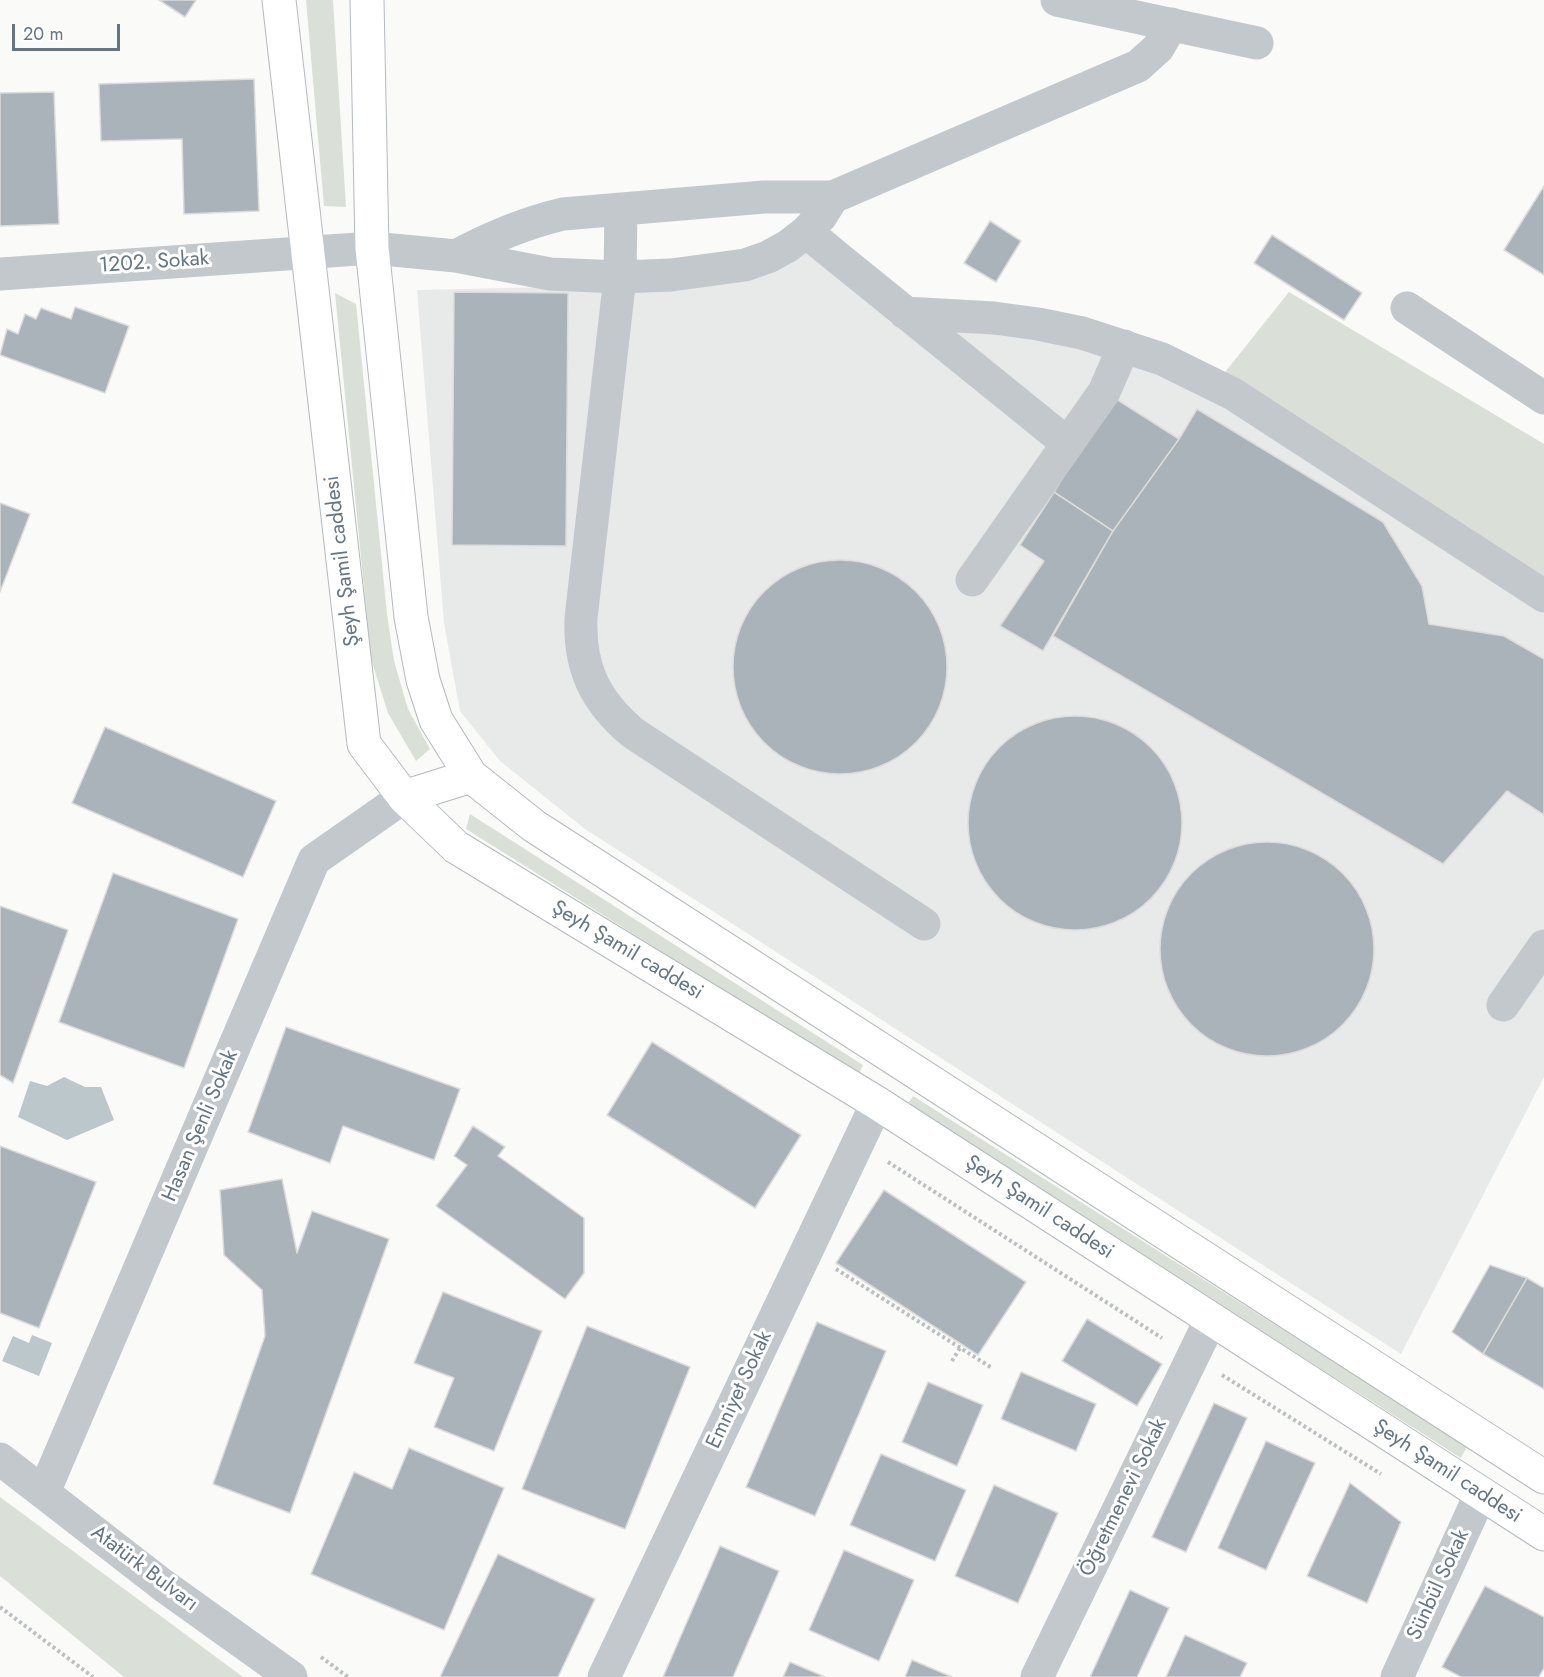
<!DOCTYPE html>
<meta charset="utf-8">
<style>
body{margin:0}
#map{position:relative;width:1544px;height:1677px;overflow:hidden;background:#fafaf8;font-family:Jost,sans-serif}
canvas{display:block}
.scale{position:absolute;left:12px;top:24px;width:108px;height:27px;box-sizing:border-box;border:3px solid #657683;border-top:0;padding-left:8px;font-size:18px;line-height:21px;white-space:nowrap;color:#657683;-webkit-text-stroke:4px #fff;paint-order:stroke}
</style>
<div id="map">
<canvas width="1544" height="1677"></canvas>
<div class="scale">20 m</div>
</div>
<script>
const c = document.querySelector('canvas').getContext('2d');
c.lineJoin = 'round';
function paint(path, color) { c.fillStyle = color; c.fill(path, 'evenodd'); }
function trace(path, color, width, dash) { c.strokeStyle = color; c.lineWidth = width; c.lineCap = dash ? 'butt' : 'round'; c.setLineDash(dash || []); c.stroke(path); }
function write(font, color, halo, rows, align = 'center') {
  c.font = font + ' Jost,sans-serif'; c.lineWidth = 6; c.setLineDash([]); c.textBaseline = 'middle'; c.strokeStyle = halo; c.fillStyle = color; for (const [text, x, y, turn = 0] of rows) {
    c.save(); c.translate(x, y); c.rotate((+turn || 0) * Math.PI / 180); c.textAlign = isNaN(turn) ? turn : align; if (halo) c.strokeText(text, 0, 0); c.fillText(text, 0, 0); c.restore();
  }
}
const built = new Path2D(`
 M827,226L917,307L1167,365L1544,603V1077L1401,1354L585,829L500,761L460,711L444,623L417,290L687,284Z`);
const green = new Path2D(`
 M306,0H333L346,207L324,206Z
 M1289,292L1544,444V583L1222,376Z
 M335,293L356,304L387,614L394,661L408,709L430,749L416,761L388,713L371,659Z
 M470,814L863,1065L858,1075L466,829Z
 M913,1096L1467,1446L1461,1458L907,1106Z
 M0,1497L243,1677H124L0,1576Z`);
const water = new Path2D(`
 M64,1077L85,1087H101L114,1120L67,1140L18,1117L30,1081L47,1086Z
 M32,1335L52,1343L39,1376L2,1361L13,1336L29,1343Z`);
const building = new Path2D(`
 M159,0H196L185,17Z
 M254,79L259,211L184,214L182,139L101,141L99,84Z
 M54,92L59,224L0,226V93Z
 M1544,186V275L1504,250Z
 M990,221L1021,241L996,282L964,263Z
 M1272,235L1362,293L1344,320L1254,263Z
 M454,292L568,293L566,546L452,545Z
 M75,307L129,326L105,393L0,355L7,329L18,334L25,314L36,319L41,308L71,319Z
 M1113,397L1179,439L1113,531L1054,492Z
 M1197,409L1383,522L1422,586L1429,624L1504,636L1544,659V815L1507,791L1443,864L1053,636L1113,531L1179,439Z
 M1054,492L1113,531L1043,651L1000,626L1044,561L1020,545Z
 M0,503L30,514L0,592Z
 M733 667a107 107 0 1 1 214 0a107 107 0 1 1-214 0Z
 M968 823a107 107 0 1 1 214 0a107 107 0 1 1-214 0Z
 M105,727L276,801L243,877L72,803Z
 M1160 949a107 107 0 1 1 214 0a107 107 0 1 1-214 0Z
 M113,873L238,919L184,1068L59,1022Z
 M0,906L68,930L13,1083L0,1075Z
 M286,1027L460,1089L434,1160L343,1126L330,1163L248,1132Z
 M652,1042L801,1135L755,1208L607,1115Z
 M473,1126L505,1147L498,1156L584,1218V1273L565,1299L436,1206L467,1165L454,1156Z
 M0,1146L96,1182L39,1328L0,1313Z
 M282,1179L297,1253L312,1211L389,1239L290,1513L213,1484L265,1336L262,1290L224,1255L220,1190Z
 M884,1190L1026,1282L978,1355L836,1263Z
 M1490,1265L1527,1278L1483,1354L1452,1332Z
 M1527,1278L1544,1288V1389L1483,1354Z
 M443,1292L542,1331L494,1451L434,1427L454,1378L414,1363Z
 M1087,1319L1162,1364L1137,1406L1062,1361Z
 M817,1322L886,1351L815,1516L746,1487Z
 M587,1326L690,1367L625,1529L522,1489Z
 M1021,1372L1096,1404L1076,1451L1001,1419Z
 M928,1382L983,1405L957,1466L902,1442Z
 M1214,1403L1247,1418L1186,1552L1152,1537Z
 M1266,1441L1315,1463L1266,1570L1218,1548Z
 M409,1448L504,1488L444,1630L311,1574L354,1472L392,1489Z
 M881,1454L966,1490L935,1561L850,1525Z
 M1350,1483L1401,1522L1367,1603L1307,1576Z
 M994,1485L1058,1513L1018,1603L955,1576Z
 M720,1546L779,1571L733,1677H663Z
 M844,1550L914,1580L879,1661L809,1630Z
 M498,1554L595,1599L558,1677H440Z
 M1485,1586L1544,1617V1668L1539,1677H1461L1442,1667Z
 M1130,1590L1169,1608L1137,1677H1090Z
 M1185,1635L1247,1663L1240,1677H1166Z
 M912,1660L952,1677H905Z
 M790,1662L825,1677H783Z`);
const path = new Path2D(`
 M888,1162L1162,1338
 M836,1269L992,1368
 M952,1361L960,1348
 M1222,1375L1381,1474
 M0,1607L93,1677
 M321,1657L348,1677`);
const minor = new Path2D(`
 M1057,0L1257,43
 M621,209L620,277L581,618C579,668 595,701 633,733L924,924
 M806,232L1067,443
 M456,256C491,237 525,223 563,214L764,197H833L1138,66L1158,48L1172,24
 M0,274L372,248L456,256L550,274L620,277L671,275L745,265L768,257L788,246L806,232L821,216L833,197
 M1407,308L1544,398
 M905,313L994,318L1038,324L1082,333L1162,359L1233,394L1544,596
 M972,580L1104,392L1124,346
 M1503,1005L1544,946
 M0,1459L164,1586L291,1677
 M44,1492L314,860L404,797
 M604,1677L877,1103
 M1037,1677L1211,1319
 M1397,1677L1481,1493`);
const major = new Path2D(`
 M279,0L364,744L404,797L456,847L877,1103L1544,1534
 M367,0L372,248L411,617L423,680L436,720L471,776L534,826L1544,1477
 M404,797L471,776`);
const streetNames = [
 ["1202. Sokak",154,263,-4],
 ["Şeyh Şamil caddesi",343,561,-97],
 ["Şeyh Şamil caddesi",627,951,31],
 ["Hasan Şenli Sokak",201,1126,-67],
 ["Şeyh Şamil caddesi",1039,1208,33],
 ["Emniyet Sokak",740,1390,-65],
 ["Şeyh Şamil caddesi",1447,1472,33],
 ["Öğretmenevi Sokak",1124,1498,-64],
 ["Atatürk Bulvarı",144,1569,37],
 ["Sünbül Sokak",1439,1585,-65]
];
paint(built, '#e8e9e9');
paint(green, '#dadfd7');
paint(water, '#bbc7cb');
paint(building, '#aab3b9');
trace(building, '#dcdcda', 1.5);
trace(major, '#b5babe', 35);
trace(path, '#bbbfc2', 4, [3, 3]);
trace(minor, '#c3c8cc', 33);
trace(major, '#fff', 33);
write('21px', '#657683', '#fff', streetNames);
</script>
